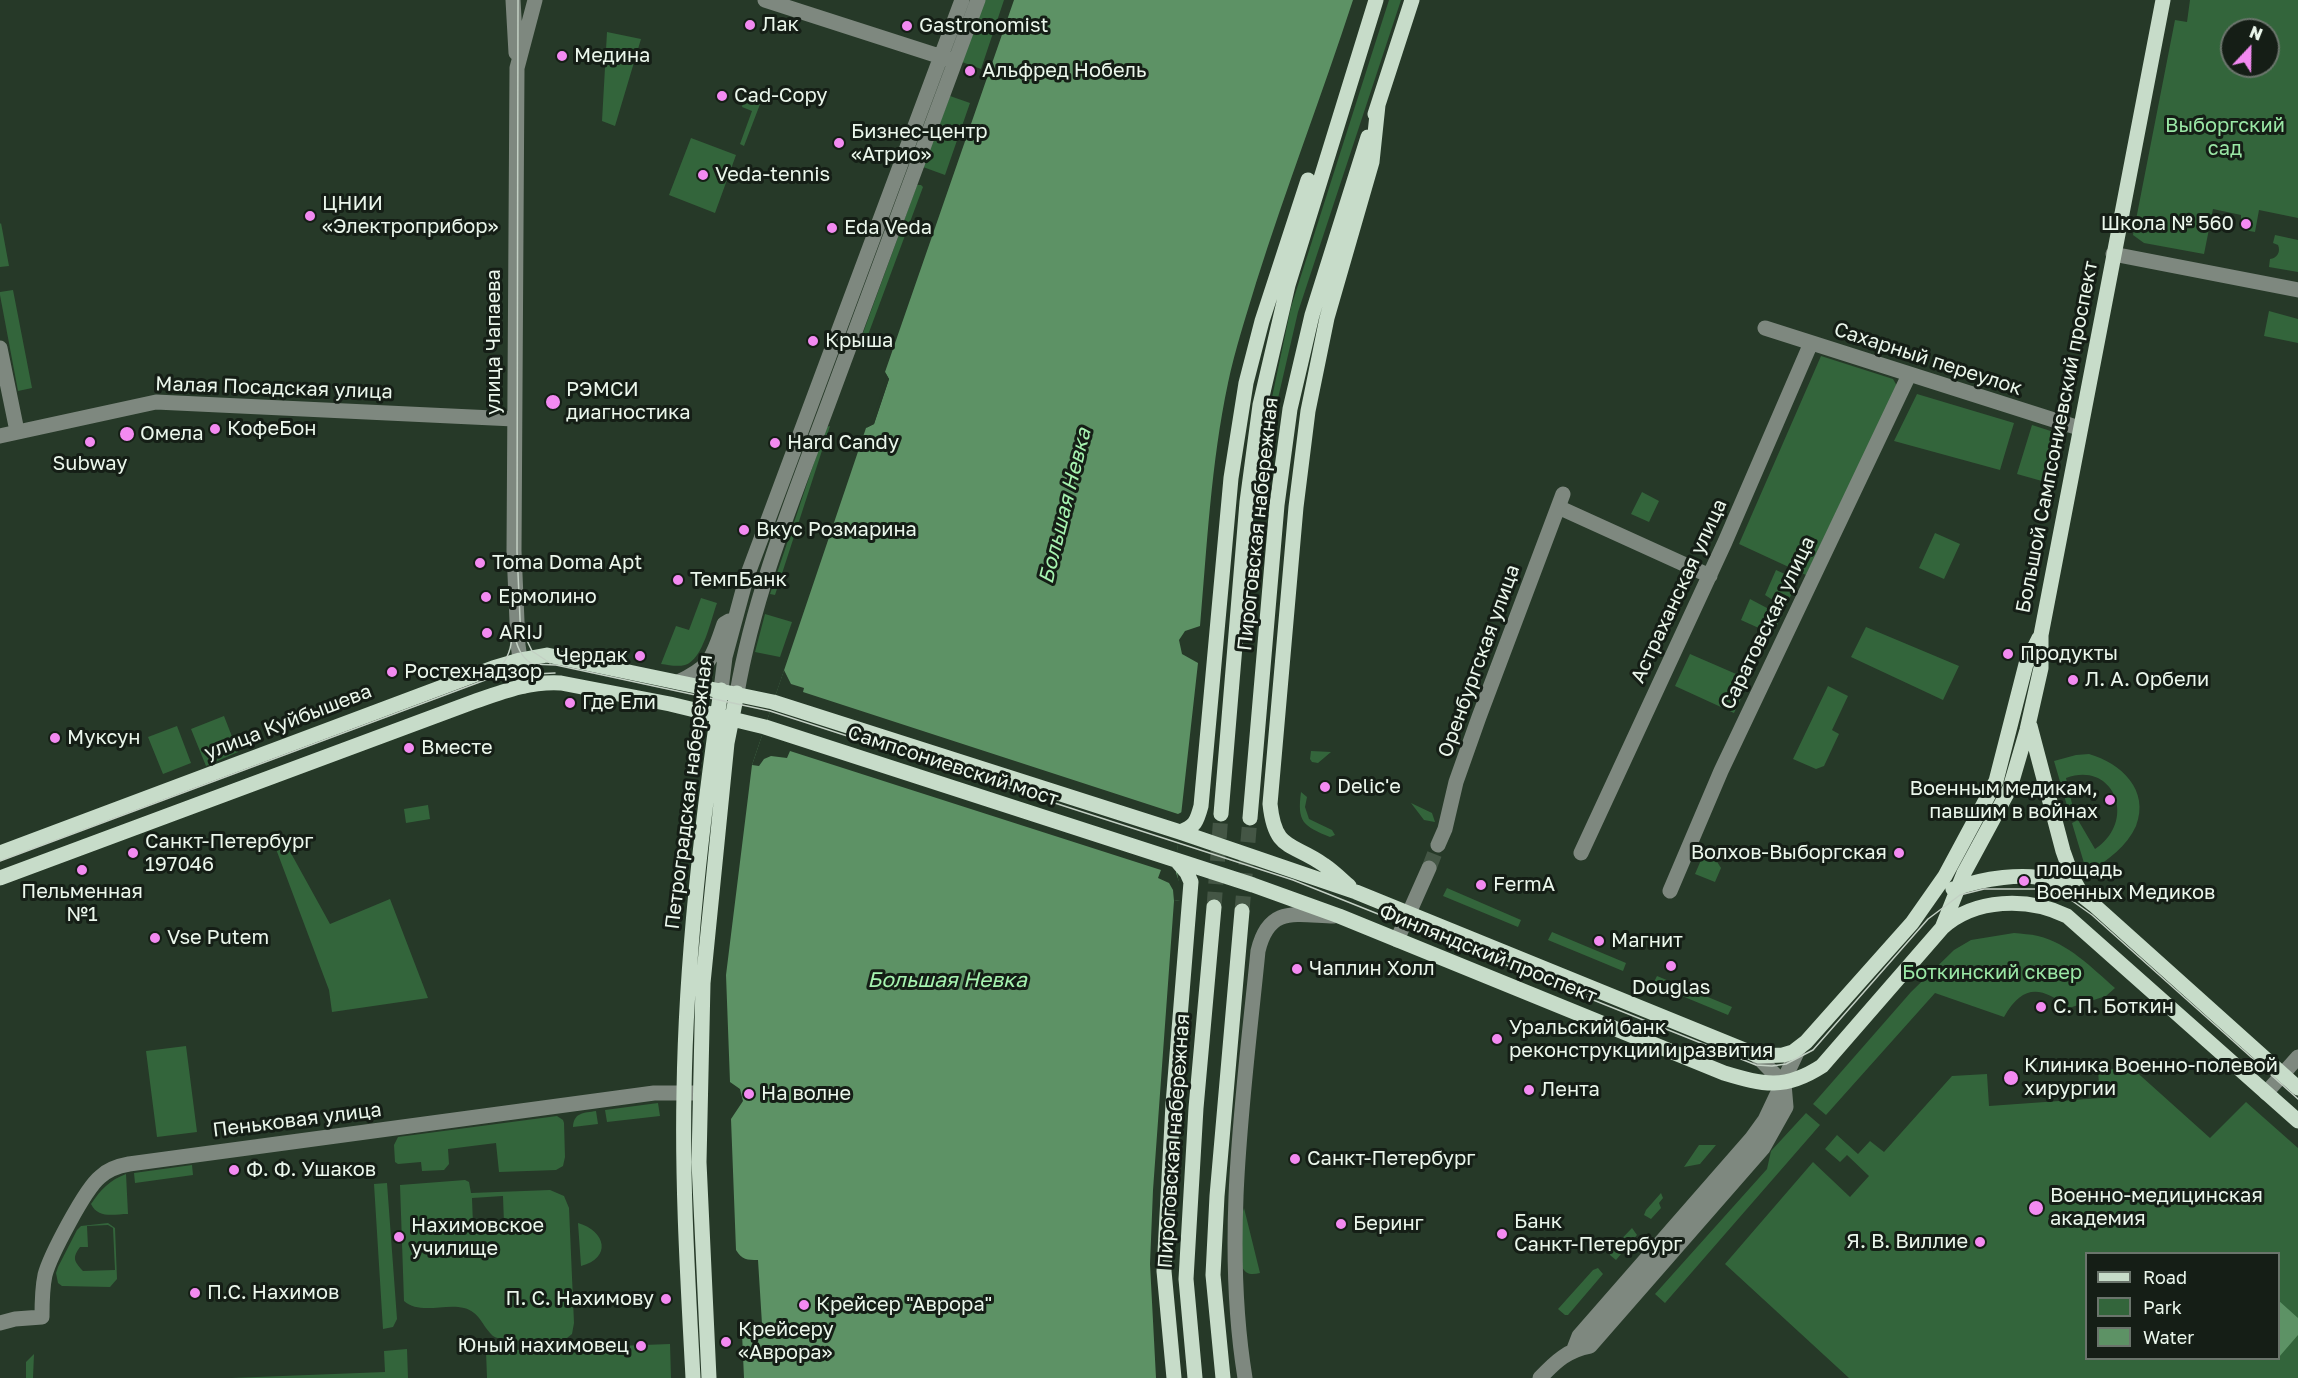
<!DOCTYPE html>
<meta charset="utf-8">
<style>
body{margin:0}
#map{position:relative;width:2298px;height:1378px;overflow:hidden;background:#263928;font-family:"Golos Text",sans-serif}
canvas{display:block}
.legend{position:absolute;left:2085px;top:1252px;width:195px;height:108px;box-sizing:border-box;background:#151e16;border:2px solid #6b756c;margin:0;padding:8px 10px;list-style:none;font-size:18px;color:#ebf7ec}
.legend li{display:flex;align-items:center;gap:12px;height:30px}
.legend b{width:30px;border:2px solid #6b756c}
.north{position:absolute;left:2220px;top:18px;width:60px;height:60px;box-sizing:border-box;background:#151e16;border:2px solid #6b756c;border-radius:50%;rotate:22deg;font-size:16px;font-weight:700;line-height:24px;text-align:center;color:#ebf7ec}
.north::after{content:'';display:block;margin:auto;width:21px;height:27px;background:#f38af1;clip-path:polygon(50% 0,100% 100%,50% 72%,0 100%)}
</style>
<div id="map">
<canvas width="2298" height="1378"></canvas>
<ul class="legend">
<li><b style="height:8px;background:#c7dcc9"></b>Road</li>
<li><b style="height:16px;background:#33653b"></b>Park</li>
<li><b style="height:16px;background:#5d9265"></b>Water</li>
</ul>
<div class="north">N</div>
</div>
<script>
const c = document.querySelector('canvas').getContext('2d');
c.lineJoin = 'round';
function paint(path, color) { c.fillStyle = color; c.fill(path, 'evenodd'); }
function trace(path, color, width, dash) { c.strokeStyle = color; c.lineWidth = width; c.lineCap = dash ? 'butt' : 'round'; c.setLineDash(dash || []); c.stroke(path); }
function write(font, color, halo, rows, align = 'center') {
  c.font = font + ' "Golos Text",sans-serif'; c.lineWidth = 6; c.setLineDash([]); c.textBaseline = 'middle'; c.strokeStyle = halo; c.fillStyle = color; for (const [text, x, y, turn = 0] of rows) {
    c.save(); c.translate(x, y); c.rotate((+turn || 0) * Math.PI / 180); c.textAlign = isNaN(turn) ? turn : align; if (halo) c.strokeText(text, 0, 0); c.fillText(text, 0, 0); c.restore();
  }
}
const green = new Path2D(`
 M984,0H1004L981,69L962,62Z
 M1389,0H1401L1298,312L1276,407H1270L1291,307Z
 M2190,0H2298V218L2259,210L2255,232L2244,230L2241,225V215L2213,209L2204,254L2144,243L2133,235L2175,20L2187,22ZM2232,30H2268V66H2232Z
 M607,32L641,39L615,126L602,121Z
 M750,95L762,99L744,146L740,144L752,111L742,107L744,99Z
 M950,96L970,103L945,175L923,167Z
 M691,138L736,155L715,213L669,195Z
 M917,185H921L923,187L868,335L863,333Z
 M1,223L9,266L0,267V224Z
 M2275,235L2298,240V272L2269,267L2270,259C2277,258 2281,252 2278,245L2273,243Z
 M13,290L32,388L18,391L0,295V292Z
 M2269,311L2298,319V343L2264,336Z
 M1821,356L1893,379L1897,386L1806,575L1739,544Z
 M1917,394L2014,423L2000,470L1894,441Z
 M2032,425L2060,434L2049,483L2017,474Z
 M830,426L775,595L770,594L826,427Z
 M1642,492L1659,501L1649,522L1631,514Z
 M1935,533L1960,544L1944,579L1919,568Z
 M1776,570L1798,580L1785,608L1765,595Z
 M701,598L717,603C711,619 703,660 685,665C677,667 669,665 661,664L676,626L689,630Z
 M1750,599L1782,616L1772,634L1741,620Z
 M765,614L792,622L780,657L755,652Z
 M1866,627L1959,666L1943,700L1851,657Z
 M1690,654L1750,680L1734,713L1675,686Z
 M1828,686L1848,696L1832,730L1839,734L1824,766L1816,769L1793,759Z
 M224,716L238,752L206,766L191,729Z
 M177,726L191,763L163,774L148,737Z
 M1311,751L1331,752L1318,763L1312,762L1310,759Z
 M2089,754C2121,763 2150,790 2136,826C2127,846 2108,860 2090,871L2084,863L2072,823L2078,820L2095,849C2138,821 2114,760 2066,778L2073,808L2068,809L2054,761L2076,755Z
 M1301,792L1307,797L1305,807L1309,819L1332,830L1335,835L1330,837C1303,826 1297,822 1301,792Z
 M1411,803L1432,813L1435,822L1424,820Z
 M428,805L430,819L406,823L404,809Z
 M282,837L330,924L390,899L428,998L332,1012L329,990L273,841Z
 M1709,849L1721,868L1715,882L1695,874L1704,853Z
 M1447,888L1521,920L1518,927L1443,896Z
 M1552,932L1626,963L1623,971L1548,940Z
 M2014,933C2022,934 2030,934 2038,936C2068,943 2092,968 2115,988L2106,996L2069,1008C2041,986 2023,984 2004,1017L1935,993L1826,1115L1813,1104L1911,992L1954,950L1971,940Z
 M1657,976L1732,1007L1728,1015L1653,984Z
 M186,1046L197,1132L157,1137L146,1051Z
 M2132,1068L2210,1138L2246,1102L2298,1148V1378H1849L1725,1264L1813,1162L1850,1197L1869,1176L1847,1155L1840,1162L1825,1149L1837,1135L1858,1154L1870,1141L1884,1152L1952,1076L1987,1074L1989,1106L2115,1097V1083L2099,1084L2098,1070ZM2086,1254H2278V1358H2086Z
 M658,1103L660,1116L607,1122L605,1110Z
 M596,1111L598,1124L573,1127C574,1112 584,1113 596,1111Z
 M1806,1113L1820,1125L1665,1303L1655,1294L1767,1169L1771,1151Z
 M557,1116L563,1120L564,1123L565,1157L563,1166L556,1170L499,1172L496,1143L448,1149L449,1164L444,1170L422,1171L421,1162L398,1164L395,1162L394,1145L398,1137Z
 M1699,1145H1716L1700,1164L1684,1167Z
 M192,1165L193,1175L135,1183L134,1173Z
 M126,1174L128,1214C114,1214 98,1219 91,1204C101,1189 110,1180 126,1174Z
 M465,1180L469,1182L471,1193L550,1190L564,1196L569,1208L574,1323L572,1334L567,1338C556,1341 502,1343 493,1336C482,1326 480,1312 464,1308C445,1303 420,1315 404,1301L400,1185ZM503,1196L504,1224L473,1225L472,1198Z
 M387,1183L397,1319L393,1327L383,1329L374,1184Z
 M1661,1193L1663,1198L1659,1203L1661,1208L1651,1219L1644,1215L1646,1210Z
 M1244,1208L1260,1273C1252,1275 1246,1275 1242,1267V1215Z
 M108,1223L115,1228L117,1279L110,1287L62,1286L58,1283L56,1273L58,1267L77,1230L81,1226ZM108,1225L113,1228L115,1270L83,1271C74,1261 72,1258 80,1247H88L87,1226Z
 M578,1223C606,1231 612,1258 581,1266Z
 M1632,1228L1637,1235L1616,1260L1610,1255L1611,1250Z
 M1598,1268L1603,1274L1568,1315H1565L1558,1309L1593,1270Z
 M670,1344L671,1378H487L486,1351Z
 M407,1349L408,1378H231L385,1372L384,1351Z
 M34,1354L33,1378H26V1362Z`);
const water = new Path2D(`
 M1014,0H1353C1322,95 1286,188 1256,283C1246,316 1235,350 1228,383C1211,463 1207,546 1200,626L1185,631L1179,640L1182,654L1198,663L1176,860C1176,874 1181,886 1180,900L1174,901L1153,1190L1150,1264L1156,1378H744L742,1333L751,1325L762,1324L758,1260C747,1260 742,1260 736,1250L731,1119L743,1101L740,1089L730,1082L726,975L752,765L866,428L874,424L889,379L885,372Z
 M2278,1300L2298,1318V1335L2279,1357Z`);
const pier = new Path2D(`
 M885,372L889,379L874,424L866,428L871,423L886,379Z
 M784,670L791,684L804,688L803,692L1178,814L1182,812L1176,860V873L1181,887L1180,900L1174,901L1173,890L1169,883L1158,878L1161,870L790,751L787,758L771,756L764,759L759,766L752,765Z`);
const minorTunnel = new Path2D(`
 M1429,868L1438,845`);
const majorTunnel = new Path2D(`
 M1214,907L1221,814
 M1242,911L1250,818`);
const minor = new Path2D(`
 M513,0L516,53
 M765,0L948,59
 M2113,254L2298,290
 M1765,328L2079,428
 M0,348L17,431
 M0,436L156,402L514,419
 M1558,507L1710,576
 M678,682C712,666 712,658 724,624L729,621
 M524,686L518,645L514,551L517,68L535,0
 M721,690L725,657L746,579L962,0
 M737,693C755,589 797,489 833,391C881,261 930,130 978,0
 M1438,845L1445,829L1456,782L1479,717L1563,494
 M1581,853L1725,542L1811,343
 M1670,891L1721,771L1909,375
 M1397,940L1429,868
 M1756,1055L1784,1084
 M2266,1093L2298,1057
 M0,1323L15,1319L42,1317C42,1303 42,1289 45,1275C50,1256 85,1189 100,1177C108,1169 118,1166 129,1164L654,1093H699
 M1574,1349L1579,1336L1752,1138L1765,1120L1799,1048
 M1245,1378C1222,1237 1244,1092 1258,951C1269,905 1296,915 1334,916
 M1540,1378C1556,1361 1568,1350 1590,1346L1763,1148L1786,1107L1784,1084`);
const major = new Path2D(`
 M1375,114L1412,0
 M2030,726L2063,851L2073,879L2082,895
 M1221,814L1247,502L1260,405L1288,285L1376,0
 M1250,818L1277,505L1290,409L1312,315L1368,137
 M1180,832C1195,827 1197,821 1201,806L1231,478L1246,383L1262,321L1308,180
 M0,853L493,668L520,660L547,655L773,702L1180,832L1356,892L1759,1056L1783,1055L1793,1052L1806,1042L1912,923L1945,876L1996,781L2026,664L2039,638
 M0,878L473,702C502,692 530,681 561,683L670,704L765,727L1253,885L1339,916L1724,1073C1764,1085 1785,1090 1822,1066L1942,928L1964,873L2010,788L2027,730L2041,668V635L2163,0
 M1349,886C1341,879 1333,871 1324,865C1292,842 1275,852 1270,804L1296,507L1308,411L1327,318L1372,162L1378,105
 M1953,889C1981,879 2025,871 2054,881C2069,886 2082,895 2094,905L2298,1088
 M1942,928C1975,898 2028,897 2067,916L2298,1121
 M693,1378C688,1283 682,1187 684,1092C686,957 702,823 721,690
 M709,1378L699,1162L703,983L727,743L737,693
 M1174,1378L1164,1271L1173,1104L1191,882L1187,873L1176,860
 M1195,1378L1186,1279L1196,1108L1214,907
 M1223,1378L1213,1275L1217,1196L1242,911`);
const tram = new Path2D(`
 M518,0L517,551L521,641
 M513,628C516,644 520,660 537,666
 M522,630L532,651L550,663
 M492,675C505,664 511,653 512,636
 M508,680L534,674L555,673
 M0,861L496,676L531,664L556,665L770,711L1293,880L1756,1065L1772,1066L1786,1064L1813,1050L1928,919L1960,895L1984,889H2035L2064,895L2092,915L2298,1099`);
const markers = [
 [750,25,6,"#f38af1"],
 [907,26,6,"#f38af1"],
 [562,56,6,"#f38af1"],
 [970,71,6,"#f38af1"],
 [722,96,6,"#f38af1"],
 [839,143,6,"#f38af1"],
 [703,175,6,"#f38af1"],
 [310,216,6,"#f38af1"],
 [2246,224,6,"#f38af1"],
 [832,228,6,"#f38af1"],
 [813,341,6,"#f38af1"],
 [553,402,8,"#f38af1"],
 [215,429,6,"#f38af1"],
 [127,434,8,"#f38af1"],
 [90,442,6,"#f38af1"],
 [775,443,6,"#f38af1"],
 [744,530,6,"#f38af1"],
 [480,563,6,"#f38af1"],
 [678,580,6,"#f38af1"],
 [486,597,6,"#f38af1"],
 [487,633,6,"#f38af1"],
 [2008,654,6,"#f38af1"],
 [640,656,6,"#f38af1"],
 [392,672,6,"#f38af1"],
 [2073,680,6,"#f38af1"],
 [570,703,6,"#f38af1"],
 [55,738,6,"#f38af1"],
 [409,748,6,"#f38af1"],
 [1325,787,6,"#f38af1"],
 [2110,800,6,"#f38af1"],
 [133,853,6,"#f38af1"],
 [1899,853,6,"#f38af1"],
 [82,870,6,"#f38af1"],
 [2024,881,6,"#f38af1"],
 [1481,885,6,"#f38af1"],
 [155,938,6,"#f38af1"],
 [1599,941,6,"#f38af1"],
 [1671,966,6,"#f38af1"],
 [1297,969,6,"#f38af1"],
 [2041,1007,6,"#f38af1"],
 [1497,1039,6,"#f38af1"],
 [2011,1078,8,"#f38af1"],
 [1529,1090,6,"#f38af1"],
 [749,1094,6,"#f38af1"],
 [1295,1159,6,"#f38af1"],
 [234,1170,6,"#f38af1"],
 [2036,1208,8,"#f38af1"],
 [1341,1224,6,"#f38af1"],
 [1502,1234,6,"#f38af1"],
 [399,1237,6,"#f38af1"],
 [1980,1242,6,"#f38af1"],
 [195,1293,6,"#f38af1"],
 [666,1299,6,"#f38af1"],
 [804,1305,6,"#f38af1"],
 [726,1342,6,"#f38af1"],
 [641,1346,6,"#f38af1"]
];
const poiNames = [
 ["Лак",762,25],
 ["Gastronomist",919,26],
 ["Медина",574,56],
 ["Альфред Нобель",982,71],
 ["Cad-Copy",734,96],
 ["Бизнес-центр",851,132],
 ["«Атрио»",851,155],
 ["Veda-tennis",715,175],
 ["ЦНИИ",322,204],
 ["«Электроприбор»",322,227],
 ["Школа № 560",2234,224,"right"],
 ["Eda Veda",844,228],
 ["Крыша",825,341],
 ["РЭМСИ",566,390],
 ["диагностика",566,413],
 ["КофеБон",227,429],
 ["Омела",140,434],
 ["Hard Candy",787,443],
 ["Subway",90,464,"center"],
 ["Вкус Розмарина",756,530],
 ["Toma Doma Apt",492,563],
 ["ТемпБанк",690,580],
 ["Ермолино",498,597],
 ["ARIJ",499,633],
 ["Продукты",2020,654],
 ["Чердак",628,656,"right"],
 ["Ростехнадзор",404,672],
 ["Л. А. Орбели",2085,680],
 ["Где Ели",582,703],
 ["Муксун",67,738],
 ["Вместе",421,748],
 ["Delic'e",1337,787],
 ["Военным медикам,",2098,789,"right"],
 ["павшим в войнах",2098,812,"right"],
 ["Санкт-Петербург",145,842],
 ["197046",145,865],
 ["Волхов-Выборгская",1887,853,"right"],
 ["площадь",2036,870],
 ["Военных Медиков",2036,893],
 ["FermA",1493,885],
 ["Пельменная",82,892,"center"],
 ["№1",82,915,"center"],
 ["Vse Putem",167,938],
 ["Магнит",1611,941],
 ["Чаплин Холл",1309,969],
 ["Douglas",1671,988,"center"],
 ["С. П. Боткин",2053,1007],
 ["Уральский банк",1509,1028],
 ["реконструкции и развития",1509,1051],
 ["Клиника Военно-полевой",2024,1066],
 ["хирургии",2024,1089],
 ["Лента",1541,1090],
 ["На волне",761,1094],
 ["Санкт-Петербург",1307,1159],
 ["Ф. Ф. Ушаков",246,1170],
 ["Военно-медицинская",2050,1196],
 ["академия",2050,1219],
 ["Банк",1514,1222],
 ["Санкт-Петербург",1514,1245],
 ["Беринг",1353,1224],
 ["Нахимовское",411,1226],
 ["училище",411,1249],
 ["Я. В. Виллие",1968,1242,"right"],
 ["П.С. Нахимов",207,1293],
 ["П. С. Нахимову",654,1299,"right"],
 ["Крейсер \"Аврора\"",816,1305],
 ["Крейсеру",738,1330],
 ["«Аврора»",738,1353],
 ["Юный нахимовец",629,1346,"right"]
];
const parkNames = [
 ["Выборгский",2225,126],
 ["сад",2225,149],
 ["Боткинский сквер",1992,973]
];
const streetNames = [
 ["улица Чапаева",494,342,-90],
 ["Сахарный переулок",1928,359,18],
 ["Малая Посадская улица",274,388,2],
 ["Большой Сампсониевский проспект",2057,437,-79],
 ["Пироговская набережная",1258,524,-84],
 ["Астраханская улица",1679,591,-65],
 ["Саратовская улица",1768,623,-64],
 ["Оренбургская улица",1479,661,-70],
 ["улица Куйбышева",288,722,-21],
 ["Сампсониевский мост",953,766,18],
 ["Петроградская набережная",689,792,-83],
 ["Финляндский проспект",1488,954,22],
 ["Пеньковая улица",297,1120,-7],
 ["Пироговская набережная",1174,1141,-86]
];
const waterNames = [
 ["Большая Невка",1065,506,-76],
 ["Большая Невка",947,980]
];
paint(green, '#33653b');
paint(water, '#5d9265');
paint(pier, '#263928');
trace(minorTunnel, '#445645', 15, [15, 8]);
trace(majorTunnel, '#445645', 15, [15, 8]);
trace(minor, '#7e887f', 15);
trace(major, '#c7dcc9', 15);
trace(tram, '#c3d0c4', 1.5);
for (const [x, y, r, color] of markers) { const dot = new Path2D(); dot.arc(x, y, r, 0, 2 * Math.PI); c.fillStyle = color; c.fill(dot); trace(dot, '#151e16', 2); }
write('20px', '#ebf7ec', '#151e16', poiNames, 'left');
write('20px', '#9ae7a5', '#151e16', parkNames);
write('20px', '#ebf7ec', '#151e16', streetNames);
write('italic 21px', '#a6f3b0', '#151e16', waterNames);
</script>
